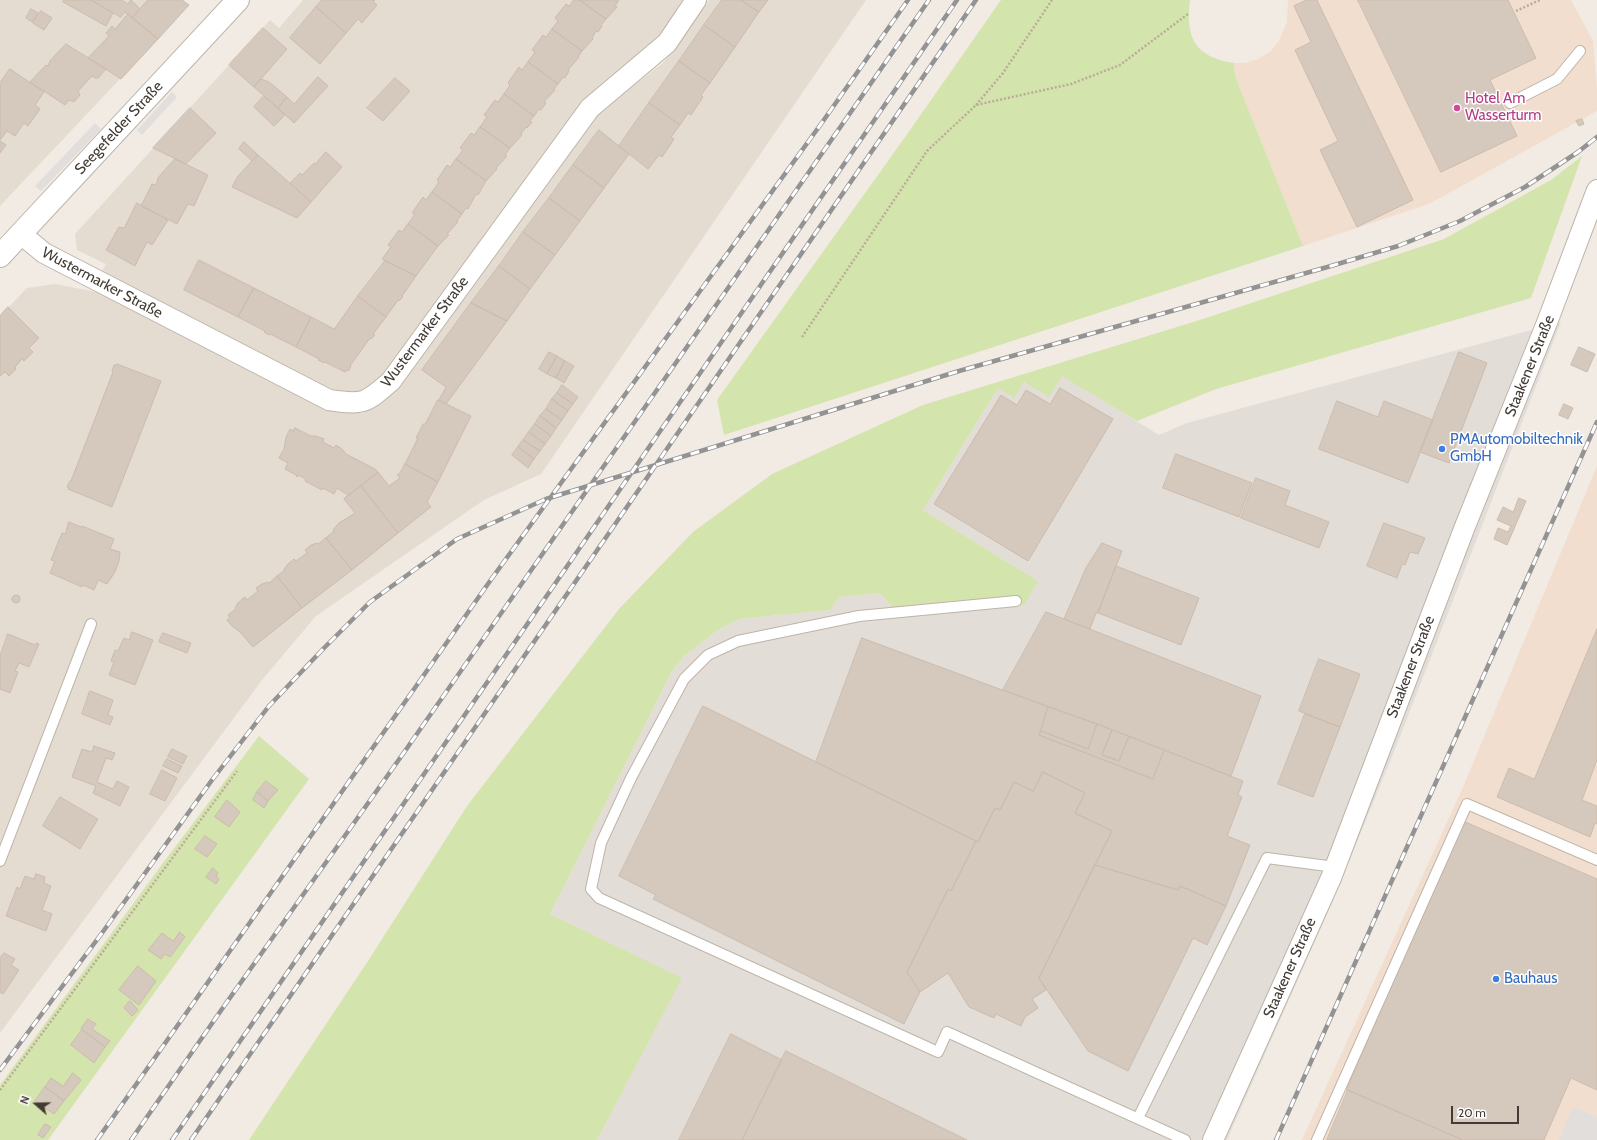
<!DOCTYPE html>
<meta charset="utf-8">
<style>
body{margin:0}
#map{position:relative;width:1597px;height:1140px;overflow:hidden;background:#f1ebe3;font-family:Cabin,sans-serif}
canvas{display:block}
.north{position:absolute;left:16px;top:1084px;width:40px;height:40px;-webkit-text-stroke:3px #fff;paint-order:stroke;rotate:290deg;font-size:11px;font-weight:700;line-height:16px;text-align:center;color:#423a34}
.north::after{content:'';display:block;margin:auto;width:14px;height:18px;background:#423a34;clip-path:polygon(50% 0,100% 100%,50% 72%,0 100%)}
.scale{position:absolute;left:1451px;top:1106px;width:68px;height:18px;box-sizing:border-box;border:2px solid #423a34;border-top:0;padding-left:5px;font-size:12px;line-height:14px;white-space:nowrap;color:#423a34;-webkit-text-stroke:3px #fff;paint-order:stroke}
</style>
<div id="map">
<canvas width="1597" height="1140"></canvas>
<div class="north">N</div>
<div class="scale">20 m</div>
</div>
<script>
const c = document.querySelector('canvas').getContext('2d');
c.lineJoin = 'round';
function paint(path, color) { c.fillStyle = color; c.fill(path, 'evenodd'); }
function trace(path, color, width, dash) { c.strokeStyle = color; c.lineWidth = width; c.lineCap = dash ? 'butt' : 'round'; c.setLineDash(dash || []); c.stroke(path); }
function write(font, color, halo, rows, align = 'center') {
  c.font = font + ' Cabin,sans-serif'; c.lineWidth = 3; c.setLineDash([]); c.textBaseline = 'middle'; c.strokeStyle = halo; c.fillStyle = color; for (const [text, x, y, turn = 0] of rows) {
    c.save(); c.translate(x, y); c.rotate((+turn || 0) * Math.PI / 180); c.textAlign = isNaN(turn) ? turn : align; if (halo) c.strokeText(text, 0, 0); c.fillText(text, 0, 0); c.restore();
  }
}
const residential = new Path2D(`
 M0,0H182L189,5L121,79H120L0,206Z
 M303,0H686L658,39L578,109L383,375L371,385L357,392H343L319,385L101,273L106,264L77,250L75,234L270,20L279,28Z
 M709,0H866L541,474L484,500L316,616L262,680L0,1033V316L27,288L55,284L101,293L337,411L347,413H363L385,401L399,383L599,112L663,63Z`);
const commercial = new Path2D(`
 M1288,0H1571L1593,41L1597,88V111L1429,204L1303,246L1235,76L1234,63H1245L1258,59L1270,52L1279,41L1287,22Z
 M1597,466V1140H1302L1463,787Z`);
const industrial = new Path2D(`
 M1561,322L1396,747L1331,905L1227,1140H597L681,978L550,914L671,673L684,656L718,630L739,619L829,610L838,597L880,593L892,607L1038,581L923,510L998,388L1062,375L1159,435L1187,423Z`);
const green = new Path2D(`
 M1001,0H1190C1185,38 1195,57 1234,63L1235,76L1303,246L724,435L717,400L908,133Z
 M1582,156L1531,298L1216,389L1137,421L1062,376L1049,397L1024,382L1014,398L998,388L923,510L1038,581L1024,605L892,607L880,593L839,597L830,610L739,619L718,630L684,656L671,673L550,914L682,978L597,1140H249L368,961L467,806L619,609L693,532L772,474L923,405L1203,319L1444,239L1551,180Z
 M259,736L309,779L48,1140H0V1085L166,859Z`);
const parking = new Path2D(`
 M172,92L177,97L142,135L137,130Z
 M95,123L101,129L41,191L35,186Z
 M1573,1107L1597,1117V1140H1559Z`);
const building = new Path2D(`
 M64,0H91L113,13L106,26L63,2Z
 M91,0H121L128,4L131,0L140,9L132,18L125,12L121,17Z
 M148,0H182L189,5L158,39L132,18Z
 M322,0H375L373,2L377,5L362,23L358,19L346,33L316,7Z
 M574,0H580L606,19L601,25L602,26L598,32L596,31L592,38L593,39L582,51L552,29L558,21L555,18L566,4L569,6Z
 M580,0H619L615,6L617,7L606,19Z
 M722,0H741L759,12L735,47L704,25Z
 M741,0H768L759,12Z
 M1307,0H1317L1413,200L1357,227L1320,150L1338,141L1295,50L1311,42L1294,6Z
 M1358,0H1508L1536,58L1490,80L1517,136L1441,172Z
 M316,7L346,33L320,64L290,38Z
 M31,9L38,13L32,22L26,18Z
 M41,11L52,18L44,30L33,23Z
 M128,14L158,39L121,79L88,58L109,36L106,33L112,26L115,29Z
 M704,25L735,47L710,83L679,61Z
 M263,28L287,49L254,87L229,65Z
 M552,29L582,51L578,57H579L568,70L569,71L565,78L563,77L558,84L528,62L535,52L532,50L543,35L546,37Z
 M66,44L106,69L98,78H95L92,76L78,91L80,95L74,102L69,100L65,105L30,82L46,65L48,66L50,61Z
 M679,61L710,83L701,95L703,97L691,115L688,113L680,125L649,103Z
 M528,62L558,84L554,89L555,90L544,102L546,103L541,110L539,109L534,116L504,94L510,85L508,83L519,67L522,70Z
 M10,69L44,92L35,105L40,109L28,126L24,123L15,136L7,131L0,140V83Z
 M318,77L328,86L294,123L278,108L287,97L294,104Z
 M395,78L410,91L383,121L367,108Z
 M261,79L269,82L287,97L278,108L254,87Z
 M504,94L534,116L530,121L532,122L527,128L526,127L521,134L522,135L510,148L480,127L487,117L484,115L495,100L498,102Z
 M264,96L285,115L274,126L254,107Z
 M649,103L680,125L671,137L674,139L662,157L659,155L648,169L619,146Z
 M190,108L216,133L186,164L153,148Z
 M1582,119L1584,124L1579,126L1576,121Z
 M480,127L510,148L505,155L507,156L496,168L497,169L486,181L456,159L463,150L460,148L471,133L474,135Z
 M599,130L629,154L604,188L573,165Z
 M0,141L6,145L0,153Z
 M244,142L258,155L252,161L239,149Z
 M326,152L342,167L311,202L290,183L300,173L302,175L314,163L315,164Z
 M258,155L311,202L297,218L232,187L238,176Z
 M175,159L208,175L194,206L188,204L177,224L141,206L152,184L156,185L158,178Z
 M456,159L486,181L478,195L476,194L468,209L466,208L462,214L432,192L439,182L437,180L447,165L450,167Z
 M573,165L604,188L580,221L549,198Z
 M432,192L462,214L457,221L458,222L447,234L449,235L438,246L408,224L415,214L412,213L423,197L426,200Z
 M549,198L580,221L555,255L523,232Z
 M137,203L168,220L152,245L147,242L135,266L106,250L119,227L124,228Z
 M408,224L438,246L416,276L382,259L391,247L388,245L399,230L402,232Z
 M523,232L555,255L530,289L499,266Z
 M199,260L254,288L238,317L184,290Z
 M385,261L416,276L402,296L403,297L399,301L398,300L386,317L358,296Z
 M499,266L530,289L507,321L471,303Z
 M254,288L311,317L296,347L270,334L269,335L264,332L265,331L238,317Z
 M358,296L386,317L373,334L375,335L371,339L370,338L350,366L351,367L348,371L347,370L345,372L325,362L324,363L318,360L319,359L296,347L311,317L334,329Z
 M471,303L507,321L446,404L439,400L446,387L422,370Z
 M8,307L39,338L29,348L33,352L24,361L22,359L15,367L16,369L9,376L5,372L0,376V316Z
 M1579,347L1595,354L1587,372L1571,365Z
 M549,352L557,356L547,374L539,369Z
 M1459,352L1487,363L1449,463L1420,452Z
 M557,356L565,361L556,378L547,374Z
 M565,361L574,366L564,383L556,378Z
 M117,364L161,381L112,507L68,489L69,488L67,487L70,481H71L113,372L112,371L114,365H116Z
 M562,385L578,397L573,404L557,393Z
 M1060,388L1113,419L1028,561L934,504L1001,395L1017,405L1026,390L1050,404Z
 M557,393L573,404L568,411L552,399Z
 M552,399L568,411L562,420L546,409Z
 M438,400L471,416L438,482L405,464L418,438H416L423,424H425Z
 M1337,401L1378,417L1384,401L1433,420L1408,483L1319,449Z
 M1564,404L1573,408L1568,419L1559,415Z
 M546,409L562,420L556,428L540,416Z
 M540,416L556,428L551,436L535,424Z
 M535,424L551,436L545,444L529,432Z
 M295,428L311,436H316L324,439L323,442L334,448L336,445L342,449L346,454L375,469L378,472L344,499L348,495L337,488L334,494L323,488L322,490L305,481L306,479L298,475L297,477L296,475L285,469L288,463L279,458L284,449L286,437L290,429L293,431Z
 M529,432L545,444L540,451L523,440Z
 M523,440L540,451L534,459L518,447Z
 M518,447L534,459L528,468L512,455Z
 M1176,454L1252,483L1239,517L1163,488Z
 M405,464L438,482L427,502L431,507L398,533L361,486L378,472L389,486L400,478L397,475L400,473Z
 M1256,478L1290,491L1285,505L1329,522L1319,548L1241,518Z
 M361,486L398,533L352,570L326,538L334,531L333,530L339,523L355,513L344,499Z
 M1519,498L1526,501L1507,545L1494,539L1498,528L1508,532L1511,526L1497,520L1503,507L1513,512Z
 M69,522L81,527L82,526L114,539L110,549L120,552L119,561L115,572L107,584L98,580L94,590L83,585L82,587L50,573L55,561L51,560L62,533L65,534Z
 M1384,523L1425,538L1418,554L1410,552L1405,565L1402,564L1397,578L1367,566Z
 M326,538L352,570L302,608L277,576L285,570L284,569L288,564L294,559L296,561L307,553L305,550L311,545L317,543L318,544Z
 M1102,543L1122,551L1098,613H1096L1090,629L1064,619L1086,568Z
 M1116,566L1199,598L1181,645L1098,613Z
 M277,576L302,608L253,647L241,633L232,626L227,620L230,618L228,615L236,609L235,608L238,603L242,599L245,597L247,600L258,591L256,588L262,584L268,582L269,583Z
 M12 599a4 4 0 1 1 8 0a4 4 0 1 1-8 0Z
 M1046,612L1261,696L1231,776L1097,724L1003,690Z
 M1597,629V760L1582,800L1597,806V824L1595,823L1590,837L1497,797L1509,768L1534,779Z
 M132,632L153,640L135,685L109,675L114,662L111,661L115,650L118,651L124,638L129,640Z
 M163,633L191,643L187,653L159,642Z
 M8,634L35,645L36,643L39,644L29,667L19,663L15,671L18,672L10,693L0,689V656Z
 M862,638L1048,707L1039,735L1153,779L1164,750L1243,781L1238,795L1242,797L1227,836L1250,845L1226,906L1180,886L1178,890L1095,865L1112,831L1075,813L1085,793L1043,772L1033,791L1014,782L1000,810L995,808L978,842L816,762Z
 M1319,659L1360,674L1340,727L1299,711Z
 M90,691L113,700L108,715L113,717L110,725L82,714Z
 M703,706L976,841L951,891L948,889L907,972L920,992L904,1024L653,899L656,895L619,876Z
 M1048,707L1097,724L1088,749L1041,731Z
 M1305,714L1340,727L1313,797L1278,784Z
 M1097,724L1112,730L1102,755L1119,761L1129,736L1164,750L1153,779L1039,735L1041,731L1088,749Z
 M1112,730L1129,736L1119,761L1102,755Z
 M94,746L115,753L112,760L106,758L97,782L113,789L117,781L129,787L120,806L93,793L96,786L72,777L82,749L92,752Z
 M172,749L187,756L183,764L168,757Z
 M167,759L182,766L178,773L163,766Z
 M162,770L177,778L165,801L150,794Z
 M1043,772L1085,793L1075,813L1112,831L1039,978L1046,990L1032,999L1038,1008L1025,1017L1021,1026L996,1014L994,1018L969,1007L948,973L920,992L907,972L948,889L951,891L976,841L978,842L995,808L1000,810L1014,782L1033,791Z
 M266,781L278,790L268,801L257,792Z
 M257,792L268,801L264,808L253,800Z
 M60,797L98,819L80,849L43,826Z
 M227,800L240,812L229,827L215,817Z
 M1463,821L1597,879V1090L1571,1078L1544,1140H1463L1347,1090Z
 M205,836L217,844L207,857L195,849Z
 M1095,865L1178,890L1180,886L1226,906L1207,945L1193,938L1128,1071L1088,1051L1039,978Z
 M213,868L218,873L216,877L219,879L216,884L206,877Z
 M36,874L45,877L44,883L51,886L42,910L52,914L46,931L6,916L17,887L20,889L25,876L34,879Z
 M180,932L185,937L170,957L165,954L161,959L148,950L162,933L173,941Z
 M4,953L15,959L11,965L19,970L3,994L0,992V958Z
 M138,966L156,981L139,1005L119,990Z
 M130,1001L138,1010L132,1016L124,1008Z
 M88,1019L96,1024L92,1029L110,1041L105,1047L81,1029Z
 M82,1030L105,1047L94,1063L71,1045Z
 M731,1034L782,1060L742,1140H679Z
 M786,1051L967,1140H742Z
 M73,1073L81,1080L64,1101L45,1087L51,1078L63,1086Z
 M45,1087L64,1101L54,1114L35,1101Z
 M1348,1090L1463,1140H1327Z
 M45,1124L51,1127L43,1138L38,1135Z`);
const path = new Path2D(`
 M1516,11L1540,0
 M976,105L1003,73L1052,0
 M802,337L927,151L976,105L1071,84L1120,65L1188,14
 M0,1090L237,771`);
const service = new Path2D(`
 M1510,103L1557,79L1580,51
 M1016,601L859,616L738,641L708,655L684,679L631,778L601,843L591,889L599,898L938,1052L947,1032L1185,1140
 M0,861L91,624
 M1138,1118L1267,858L1335,867
 M1317,1140L1467,804L1597,860`);
const minor = new Path2D(`
 M21,234L44,253L329,400C363,405 365,404 391,381L590,108L667,43L696,0
 M1213,1140L1331,878L1464,529L1548,320L1597,190`);
const tertiary = new Path2D(`
 M0,256L238,0`);
const rail = new Path2D(`
 M0,1070L102,933L212,780L269,706L324,648L370,602L457,539L546,499L959,371L1331,266L1398,246L1460,221L1525,187L1578,152L1597,137
 M97,1140L490,581L821,124L908,0
 M131,1140L222,1009L405,751L929,0
 M172,1140L957,0
 M191,1140L976,0
 M1276,1140L1597,422`);
const markers = [
 [1457,108,4,"#d1479c"],
 [1442,449,4,"#3f7fe0"],
 [1496,979,4,"#3f7fe0"]
];
const hotelNames = [
 ["Hotel Am",1465,99],
 ["Wasserturm",1465,116]
];
const streetNames = [
 ["Seegefelder Straße",119,128,-47],
 ["Wustermarker Straße",102,283,28],
 ["Wustermarker Straße",425,332,-53],
 ["Staakener Straße",1530,366,-68],
 ["Staakener Straße",1411,667,-69],
 ["Staakener Straße",1290,968,-66]
];
const shopNames = [
 ["PMAutomobiltechnik",1450,440],
 ["GmbH",1450,457],
 ["Bauhaus",1504,979]
];
paint(residential, '#e4dcd1');
paint(commercial, '#f2dece');
paint(industrial, '#e3ddd8');
paint(green, '#d3e4ad');
paint(parking, '#e1dedc');
paint(building, '#d5c8bc');
trace(building, '#ccbcad', 1);
trace(service, '#beb4a9', 12);
trace(minor, '#beb4a9', 22);
trace(tertiary, '#beb4a9', 24);
trace(path, '#bcab98', 2.5, [2, 2]);
trace(service, '#fff', 10);
trace(minor, '#fff', 20);
trace(tertiary, '#fff', 22);
trace(rail, '#939393', 4.5);
trace(rail, '#fff', 3, [9]);
for (const [x, y, r, color] of markers) { const dot = new Path2D(); dot.arc(x, y, r, 0, 2 * Math.PI); c.fillStyle = color; c.fill(dot); trace(dot, '#fff', 1.5); }
write('15px', '#b23c85', '#fff', hotelNames, 'left');
write('15px', '#423a34', '#fff', streetNames);
write('15px', '#366cbe', '#fff', shopNames, 'left');
</script>
